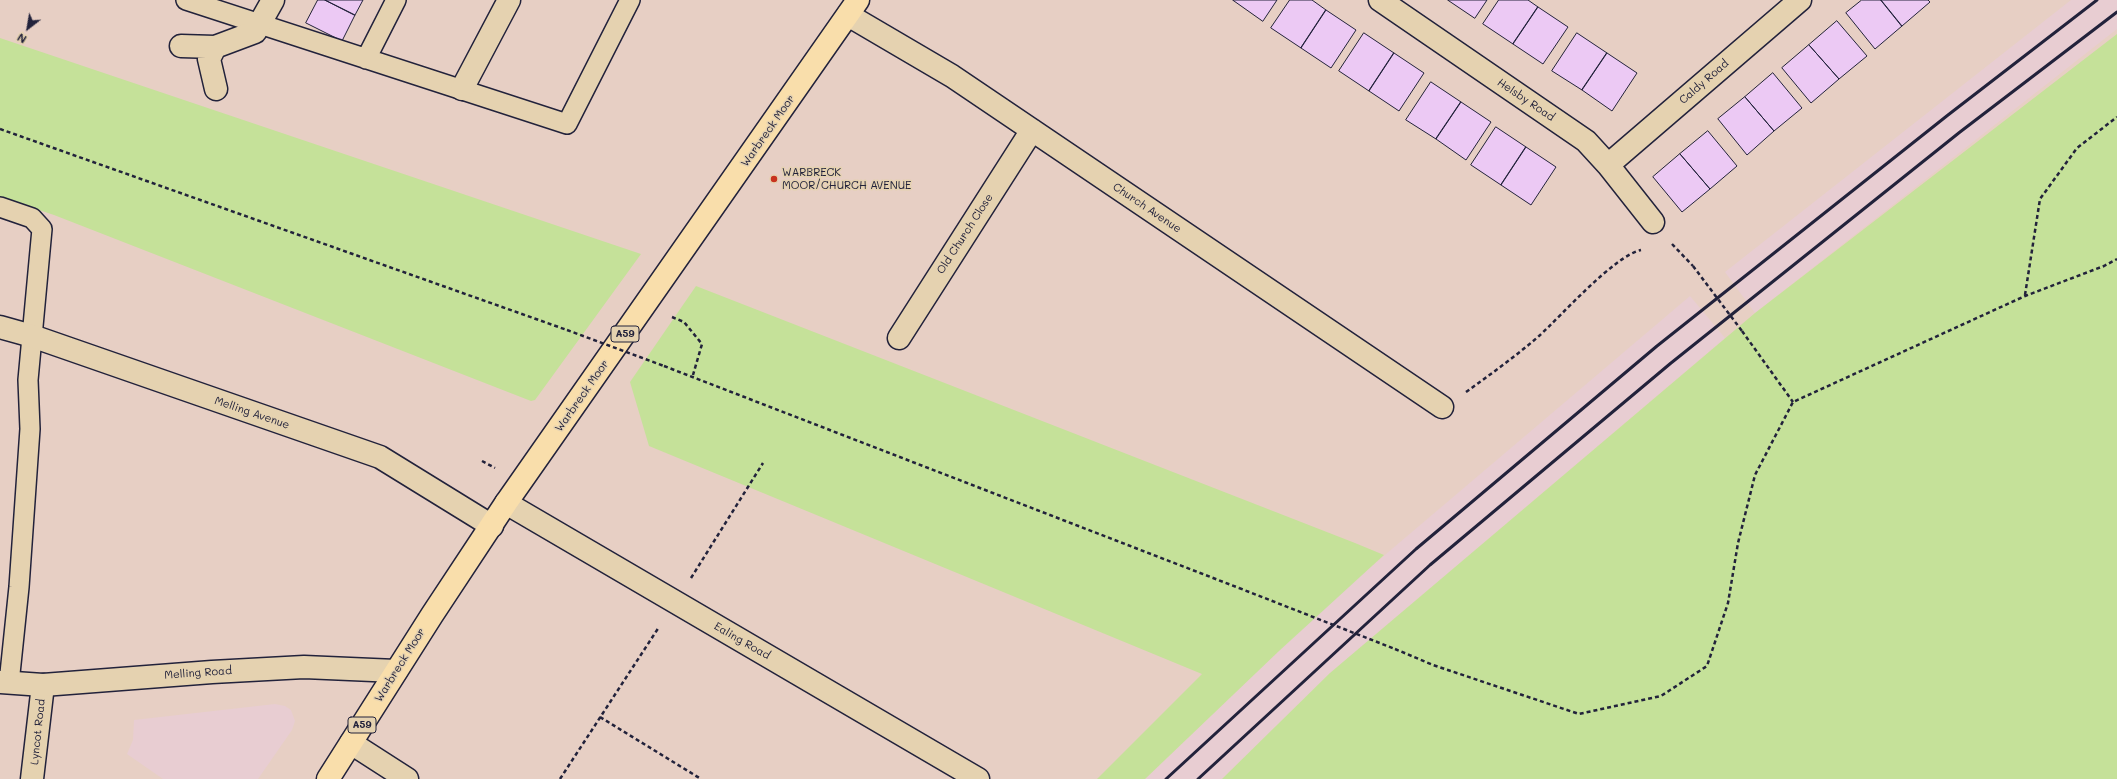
<!DOCTYPE html>
<style>
body{margin:0}
#map{position:relative;width:2117px;height:779px;overflow:hidden;background:#e7cfc4;font-family:Mali,sans-serif}
canvas{display:block}
.north{position:absolute;left:8px;top:8px;width:40px;height:40px;-webkit-text-stroke:3px #e5d2b0;paint-order:stroke;rotate:211deg;font-size:11px;font-weight:700;line-height:16px;text-align:center;color:#22223b}
.north::after{content:'';display:block;margin:auto;width:14px;height:18px;background:#22223b;clip-path:polygon(50% 0,100% 100%,50% 72%,0 100%)}
</style>
<div id="map">
<canvas width="2117" height="779"></canvas>
<div class="north">N</div>
</div>
<script>
const c = document.querySelector('canvas').getContext('2d');
c.lineJoin = 'round';
function paint(path, color) { c.fillStyle = color; c.fill(path, 'evenodd'); }
function trace(path, color, width, dash) { c.strokeStyle = color; c.lineWidth = width; c.lineCap = dash ? 'butt' : 'round'; c.setLineDash(dash || []); c.stroke(path); }
function write(font, color, halo, rows, align = 'center') {
  c.font = font + ' Mali,sans-serif'; c.lineWidth = 3; c.setLineDash([]); c.textBaseline = 'middle'; c.strokeStyle = halo; c.fillStyle = color; for (const [text, x, y, turn = 0] of rows) {
    c.save(); c.translate(x, y); c.rotate((+turn || 0) * Math.PI / 180); c.textAlign = isNaN(turn) ? turn : align; if (halo) c.strokeText(text, 0, 0); c.fillText(text, 0, 0); c.restore();
  }
}
const built = new Path2D(`
 M2071,0H2117V29L1755,313L1725,272Z
 M1690,296L1725,338L1330,673L1222,779H1145L1333,599Z
 M275,704L285,706L291,710L295,721L292,730L258,779H163L127,754L133,740L134,720Z`);
const green = new Path2D(`
 M2117,34V779H1222L1330,673L1755,313Z
 M0,38L641,254L535,400L531,401L54,215L0,197Z
 M696,286L1355,543L1384,555L1279,651L1145,779H1097L1202,674L649,446L630,382Z`);
const building = new Path2D(`
 M318,0H325L355,15L342,41L306,23Z
 M325,0H363L355,15Z
 M1233,0H1277L1263,21Z
 M1290,0H1312L1326,10L1301,48L1271,28Z
 M1448,0H1487L1475,18Z
 M1499,0H1528L1538,7L1513,44L1483,24Z
 M1862,0H1881L1902,26L1875,49L1846,13Z
 M1881,0H1928L1930,2L1902,26Z
 M1538,7L1568,27L1543,64L1513,44Z
 M1326,10L1356,30L1331,68L1301,48Z
 M1837,21L1867,56L1839,79L1809,45Z
 M1364,33L1394,53L1369,91L1339,71Z
 M1577,33L1607,53L1582,90L1552,71Z
 M1809,45L1839,79L1811,103L1782,68Z
 M1394,53L1424,73L1399,111L1369,91Z
 M1607,53L1637,73L1612,111L1582,90Z
 M1773,73L1802,108L1774,131L1745,97Z
 M1431,82L1461,102L1436,139L1406,120Z
 M1745,97L1774,131L1747,155L1718,119Z
 M1461,102L1491,122L1466,160L1436,139Z
 M1496,127L1526,147L1501,185L1471,165Z
 M1708,131L1737,166L1710,189L1680,154Z
 M1526,147L1556,167L1531,205L1501,185Z
 M1680,154L1710,189L1682,212L1653,177Z`);
const path = new Path2D(`
 M0,129L567,330
 M1672,244L1693,266
 M2025,295L2040,199L2077,148L2117,117
 M672,317L684,322L702,344L693,375
 M1742,331L1793,402
 M664,366L1239,588
 M1466,392C1491,374 1516,356 1539,336C1562,315 1614,256 1641,250
 M482,461L495,468
 M691,578L763,463
 M1395,649L1433,665L1579,714L1661,696L1707,666L1728,603L1738,543L1755,475L1793,402L2025,296L2104,266L2117,259
 M600,717L701,779
 M560,779L659,627`);
const lane = new Path2D(`
 M186,0L567,124L630,0
 M366,59L396,0
 M0,207L32,218L42,229L28,380L30,429L19,587L9,683`);
const street = new Path2D(`
 M1380,0L1586,141L1608,165L1653,222
 M848,15L952,76L1442,407
 M181,46L215,47
 M216,89L209,59L215,47L255,32L273,0
 M462,89L509,0
 M1608,165L1800,0
 M0,327L32,336L380,457L492,526
 M899,338L1032,130
 M506,503L978,779
 M351,743L407,779
 M32,779L43,685`);
const secondary = new Path2D(`
 M0,682L43,685L212,672L304,667L396,671`);
const highway = new Path2D(`
 M328,779L432,615L506,503L858,0`);
const rail = new Path2D(`
 M1166,779L1416,549L1657,346L1948,115L2097,0
 M1198,779L1430,565L1671,363L1960,132L2117,12`);
const pathBridge = new Path2D(`
 M1693,266L1742,331
 M567,330L664,366
 M1239,588L1395,649`);
const markers = [
 [774,179,4,"#c8321e"]
];
const shields = [
 [625,334,28],
 [362,725,28]
];
const shieldNames = [
 ["A59",625,334],
 ["A59",362,725]
];
const streetNames = [
 ["Caldy Road",1704,82,-41],
 ["Helsby Road",1526,100,34],
 ["Warbreck Moor",768,131,-55],
 ["Church Avenue",1147,208,34],
 ["Old Church Close",965,234,-57],
 ["Warbreck Moor",582,396,-55],
 ["Melling Avenue",252,413,19],
 ["Ealing Road",742,641,30],
 ["Warbreck Moor",400,665,-58],
 ["Melling Road",198,673,-4],
 ["Lyncot Road",38,732,-84]
];
const poiNames = [
 ["WARBRECK",782,173],
 ["MOOR/CHURCH AVENUE",782,186]
];
paint(built, '#e8cdd2');
paint(green, '#c5e199');
paint(building, '#ecc9f4');
trace(building, '#22223b', 1);
trace(lane, '#22223b', 22);
trace(street, '#22223b', 25);
trace(secondary, '#22223b', 25);
trace(highway, '#22223b', 25);
trace(path, '#22223b', 2.5, [4, 3]);
trace(lane, '#e5d2b0', 19);
trace(street, '#e5d2b0', 22);
trace(secondary, '#e5d2b0', 22);
trace(highway, '#f9deab', 22);
trace(rail, '#22223b', 3);
trace(pathBridge, '#22223b', 2.5, [4, 3]);
for (const [x, y, r, color] of markers) { const dot = new Path2D(); dot.arc(x, y, r, 0, 2 * Math.PI); c.fillStyle = color; c.fill(dot); trace(dot, '#e5d2b0', 1.5); }
for (const [x, y, w] of shields) { const box = new Path2D(); box.roundRect(x - w / 2, y - 8, w, 16, 3); c.fillStyle = '#e5d2b0'; c.fill(box); trace(box, '#22223b', 1); }
write('bold 10px', '#22223b', null, shieldNames);
write('11px', '#22223b', '#e5d2b0', streetNames);
write('11px', '#22223b', '#e5d2b0', poiNames, 'left');
</script>
